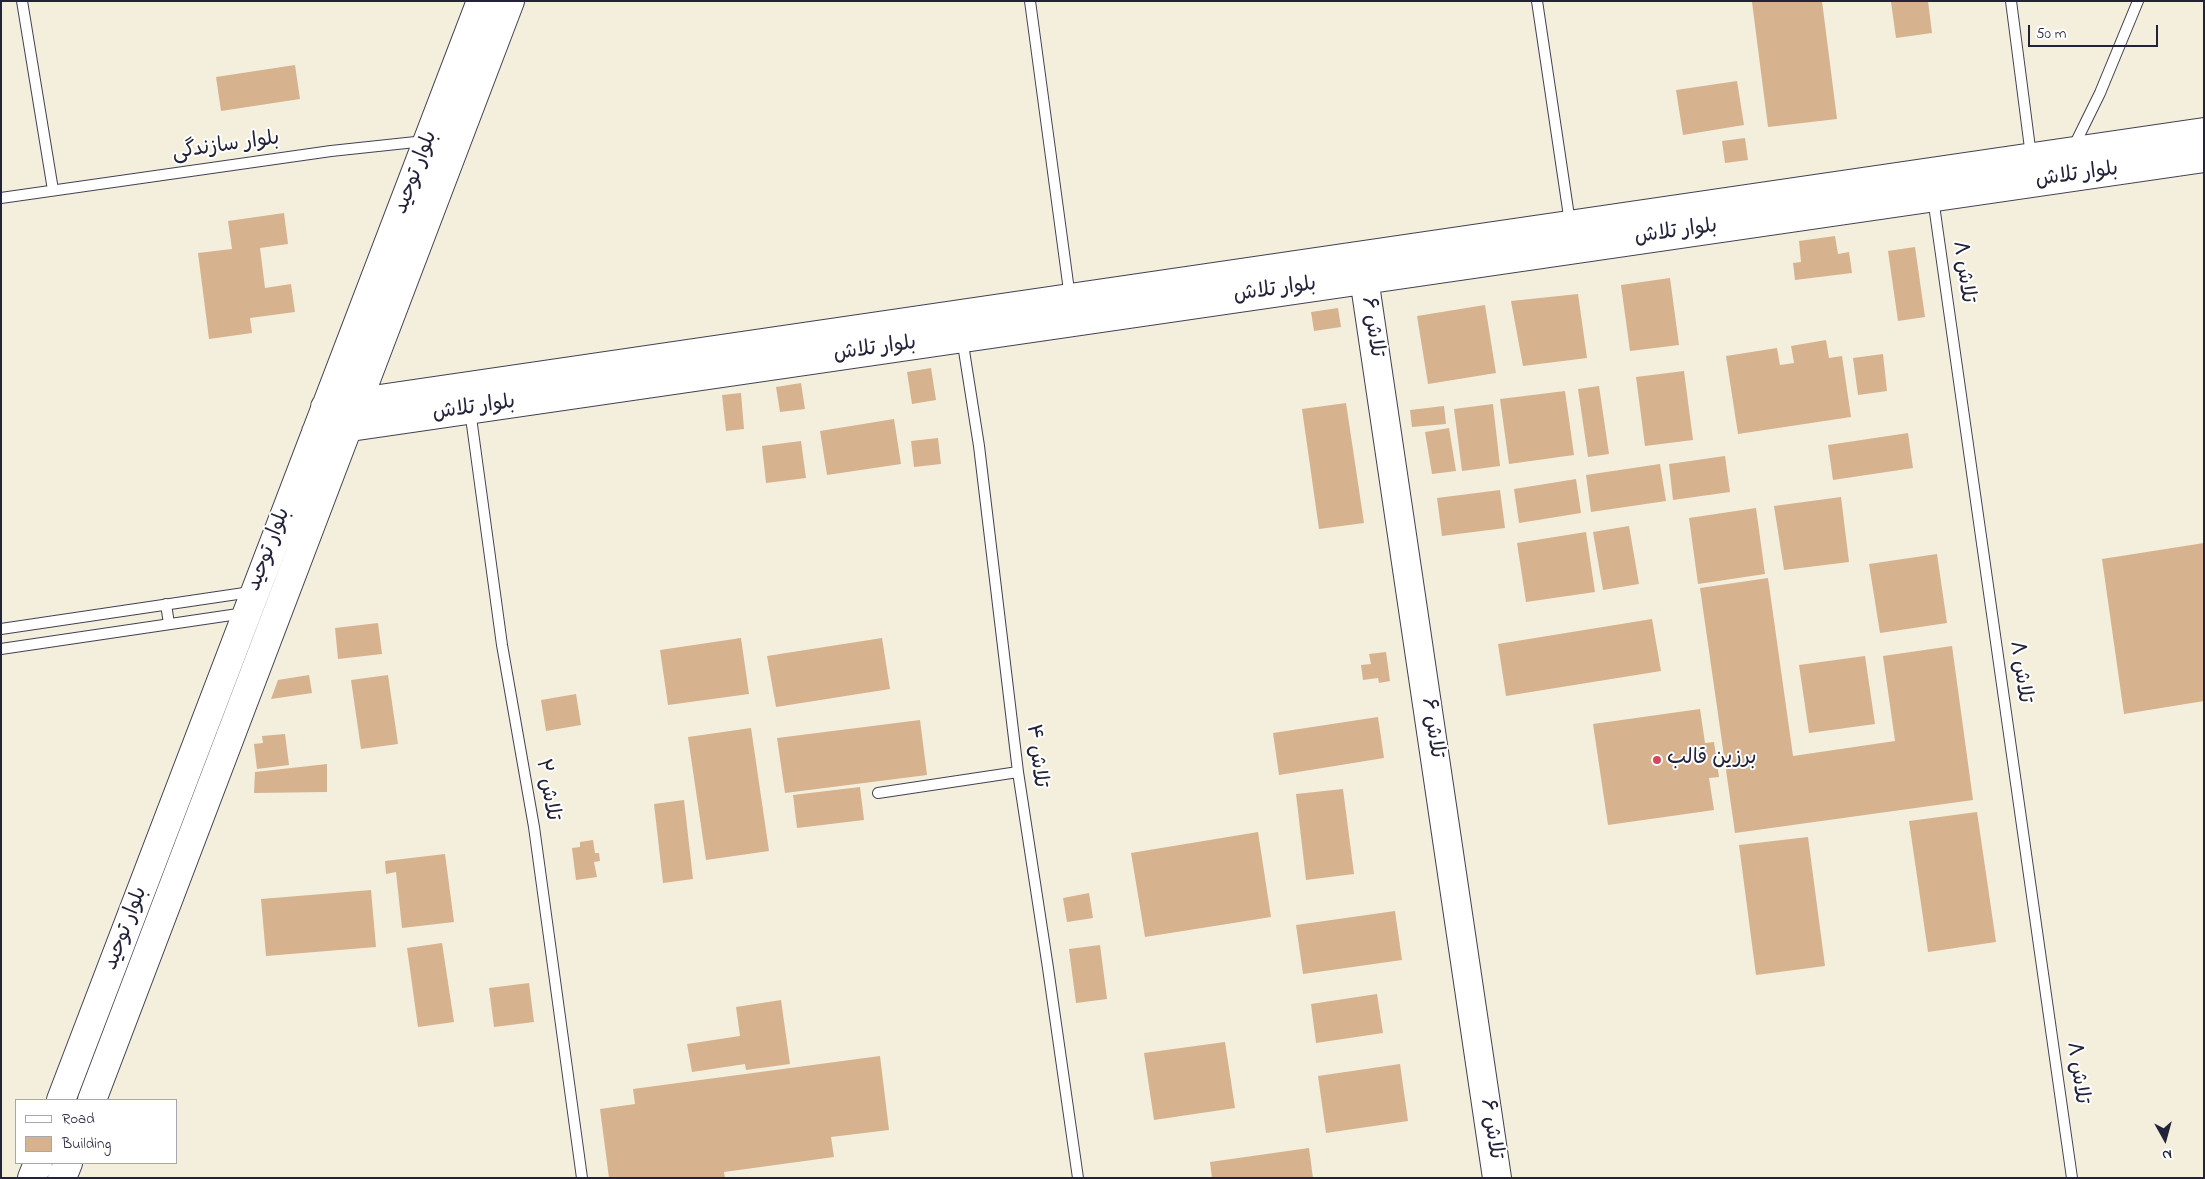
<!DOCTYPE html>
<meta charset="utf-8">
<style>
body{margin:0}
#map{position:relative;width:2205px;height:1179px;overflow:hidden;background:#f4efdd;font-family:"Indie Flower",sans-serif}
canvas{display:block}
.frame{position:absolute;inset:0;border:2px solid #22223b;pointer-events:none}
.legend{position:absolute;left:15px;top:1099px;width:162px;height:65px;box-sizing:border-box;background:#fff;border:1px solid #a7a7b1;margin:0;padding:6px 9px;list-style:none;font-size:15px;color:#22223b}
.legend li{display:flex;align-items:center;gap:10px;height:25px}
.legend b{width:25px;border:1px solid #a7a7b1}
.north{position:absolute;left:2140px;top:1114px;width:50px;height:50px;-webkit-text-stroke:4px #fff;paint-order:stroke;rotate:173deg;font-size:14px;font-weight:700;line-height:20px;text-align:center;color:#22223b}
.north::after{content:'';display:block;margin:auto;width:18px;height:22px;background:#22223b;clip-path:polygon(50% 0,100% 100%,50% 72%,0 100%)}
.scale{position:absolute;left:2028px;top:25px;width:130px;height:22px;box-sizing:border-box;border:2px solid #22223b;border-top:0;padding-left:6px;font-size:15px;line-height:18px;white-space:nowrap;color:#22223b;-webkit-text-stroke:4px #fff;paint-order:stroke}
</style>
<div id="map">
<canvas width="2205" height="1179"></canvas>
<div class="frame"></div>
<ul class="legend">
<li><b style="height:6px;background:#fff"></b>Road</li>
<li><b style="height:14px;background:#d6b28f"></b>Building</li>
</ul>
<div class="north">N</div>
<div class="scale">50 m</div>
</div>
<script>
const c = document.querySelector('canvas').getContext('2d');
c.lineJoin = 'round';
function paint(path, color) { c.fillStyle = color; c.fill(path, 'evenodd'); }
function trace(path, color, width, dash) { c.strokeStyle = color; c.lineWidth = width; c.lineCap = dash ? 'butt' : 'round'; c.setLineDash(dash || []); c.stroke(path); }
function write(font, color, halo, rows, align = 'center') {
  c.font = font + ' "Indie Flower","Playpen Sans Arabic",sans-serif'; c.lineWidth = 4; c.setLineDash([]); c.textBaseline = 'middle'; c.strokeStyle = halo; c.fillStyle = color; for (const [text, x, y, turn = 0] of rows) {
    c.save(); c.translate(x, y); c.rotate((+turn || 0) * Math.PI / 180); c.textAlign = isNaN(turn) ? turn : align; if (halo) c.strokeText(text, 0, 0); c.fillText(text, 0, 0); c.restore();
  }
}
const building = new Path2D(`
 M1822,1L1837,119L1768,127L1752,2Z
 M1928,1L1932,33L1896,38L1891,2Z
 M295,65L300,99L221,111L216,77Z
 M1737,81L1744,125L1683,135L1676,90Z
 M1745,138L1748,160L1725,163L1722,141Z
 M284,213L288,244L260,248L265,288L291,284L295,312L250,318L252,333L209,339L198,253L232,249L228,221Z
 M1835,236L1838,254L1849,252L1852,273L1795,280L1793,263L1801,262L1799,241Z
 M1915,247L1925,317L1898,321L1888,251Z
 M1670,278L1679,345L1630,351L1621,285Z
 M1578,294L1587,358L1523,366L1511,301Z
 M1485,305L1496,373L1428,384L1417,316Z
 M1338,308L1341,327L1314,331L1311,312Z
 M1826,340L1829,358L1842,356L1851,417L1738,434L1726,356L1777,348L1780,365L1794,363L1791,346Z
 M1883,354L1887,391L1858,395L1853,358Z
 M931,368L936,400L912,404L907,372Z
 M1684,371L1693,440L1645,446L1636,377Z
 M801,383L805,409L780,412L776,387Z
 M1599,386L1609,454L1588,457L1578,389Z
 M1565,391L1574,455L1509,464L1500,399Z
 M741,393L744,429L726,431L722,395Z
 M1346,403L1364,523L1319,529L1302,409Z
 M1493,404L1500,466L1462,471L1454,409Z
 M1444,406L1446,424L1412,427L1410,410Z
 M894,419L901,464L827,475L820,431Z
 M1449,428L1456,471L1432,474L1425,432Z
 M1908,433L1913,468L1833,480L1828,445Z
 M938,438L941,464L914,467L911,441Z
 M801,441L806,478L766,483L762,446Z
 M1725,456L1730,492L1673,500L1669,464Z
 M1660,464L1666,501L1591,512L1586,475Z
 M1576,479L1581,513L1519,523L1514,489Z
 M1500,490L1505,528L1442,536L1437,498Z
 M1841,497L1849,562L1784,570L1774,506Z
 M1756,508L1765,574L1698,584L1689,518Z
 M1629,526L1639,584L1603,590L1593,532Z
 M1586,532L1595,592L1526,602L1517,543Z
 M2204,543V701L2124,714L2102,559Z
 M1937,554L1947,623L1880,633L1869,564Z
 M1768,578L1793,756L1895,741L1883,656L1952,646L1973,800L1735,833L1700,588Z
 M1652,619L1661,671L1506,696L1498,644Z
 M378,623L382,654L338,659L335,628Z
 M741,638L749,694L668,705L660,650Z
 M882,638L890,689L776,707L767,656Z
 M1386,652L1390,681L1379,683L1378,678L1363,680L1361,665L1371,664L1369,654Z
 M1865,656L1875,724L1809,733L1799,665Z
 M309,675L312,693L271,699L278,680Z
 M388,675L398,744L361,749L351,680Z
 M576,694L581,725L546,731L541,700Z
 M1700,709L1705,743L1714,742L1719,777L1709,778L1714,810L1608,825L1593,724Z
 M1378,717L1384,758L1279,775L1273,733Z
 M920,720L927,775L785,793L777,738Z
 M751,728L769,851L706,860L688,737Z
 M285,734L289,765L257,769L254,744L263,743L262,736Z
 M327,764V792L254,793L255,772Z
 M860,787L864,820L797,828L793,795Z
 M1343,789L1354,874L1306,880L1296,794Z
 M684,800L693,879L663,883L654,804Z
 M1977,812L1996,942L1928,952L1909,821Z
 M1258,832L1271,917L1145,937L1131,853Z
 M1808,837L1825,966L1756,975L1739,845Z
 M593,840L595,853H599L600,861L594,862L597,877L576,880L572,848L580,847V842Z
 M445,854L454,922L402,928L396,872L386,874L385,861Z
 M371,890L376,947L266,956L261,899Z
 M1089,893L1093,918L1067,922L1063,898Z
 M1395,911L1402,960L1303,974L1296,925Z
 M442,943L454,1022L418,1027L407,948Z
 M1100,945L1107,999L1076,1003L1069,949Z
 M529,983L534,1022L494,1027L489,988Z
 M1377,994L1383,1033L1316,1043L1311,1004Z
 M781,1000L790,1064L746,1070L745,1064L692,1072L687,1044L740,1036L736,1007Z
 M1225,1042L1235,1108L1154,1120L1144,1053Z
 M880,1056L889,1130L831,1137L834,1157L724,1172L725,1178H609L600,1109L635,1104L633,1089Z
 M1400,1064L1408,1121L1326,1133L1318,1076Z
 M1309,1148L1313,1178H1212L1210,1162Z`);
const lane = new Path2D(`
 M22,1L53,190
 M1030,1L1070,298
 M1537,1L1570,223
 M2011,1L2031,156
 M2073,148L2100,93L2138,1
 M1,198L331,151L425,141
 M1933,198L2072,1178
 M962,338L979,446L1018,772L1048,968L1078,1178
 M470,410L502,645L534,827L582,1178
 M166,604L169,624
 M1,629L251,592
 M1,649L245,613
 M878,793L1018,772`);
const secondary = new Path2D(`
 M1364,278L1497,1178
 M325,407L2204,132
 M316,432L2204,158
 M61,1100L481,1
 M92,1100L510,1
 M32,1178L38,1163
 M62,1178L68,1163`);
const markers = [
 [1657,760,5,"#d1495b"]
];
const streetNames = [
 ["بلوار سازندگی",226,147,-8],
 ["بلوار توحید",417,173,-69],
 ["بلوار تلاش",2077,176,-8],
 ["بلوار تلاش",1676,233,-8],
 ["تلاش ۸",1962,272,82],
 ["بلوار تلاش",1275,291,-8],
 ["تلاش ۶",1371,327,82],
 ["بلوار تلاش",875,350,-8],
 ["بلوار تلاش",474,409,-8],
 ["بلوار توحید",270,550,-69],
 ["تلاش ۸",2019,672,82],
 ["تلاش ۶",1431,728,82],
 ["تلاش ۴",1035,756,83],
 ["تلاش ۲",546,790,80],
 ["بلوار توحید",127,929,-69],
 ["تلاش ۸",2076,1073,82],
 ["تلاش ۶",1490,1129,82]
];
const poiNames = [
 ["برزین قالب",1667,760]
];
paint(building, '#d6b28f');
trace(lane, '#424153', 12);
trace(secondary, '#424153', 30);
trace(lane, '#fff', 10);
trace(secondary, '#fff', 28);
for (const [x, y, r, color] of markers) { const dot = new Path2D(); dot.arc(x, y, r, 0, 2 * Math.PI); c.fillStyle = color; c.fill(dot); trace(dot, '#fff', 2); }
write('21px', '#22223b', '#fff', streetNames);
write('21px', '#22223b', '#fff', poiNames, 'left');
</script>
